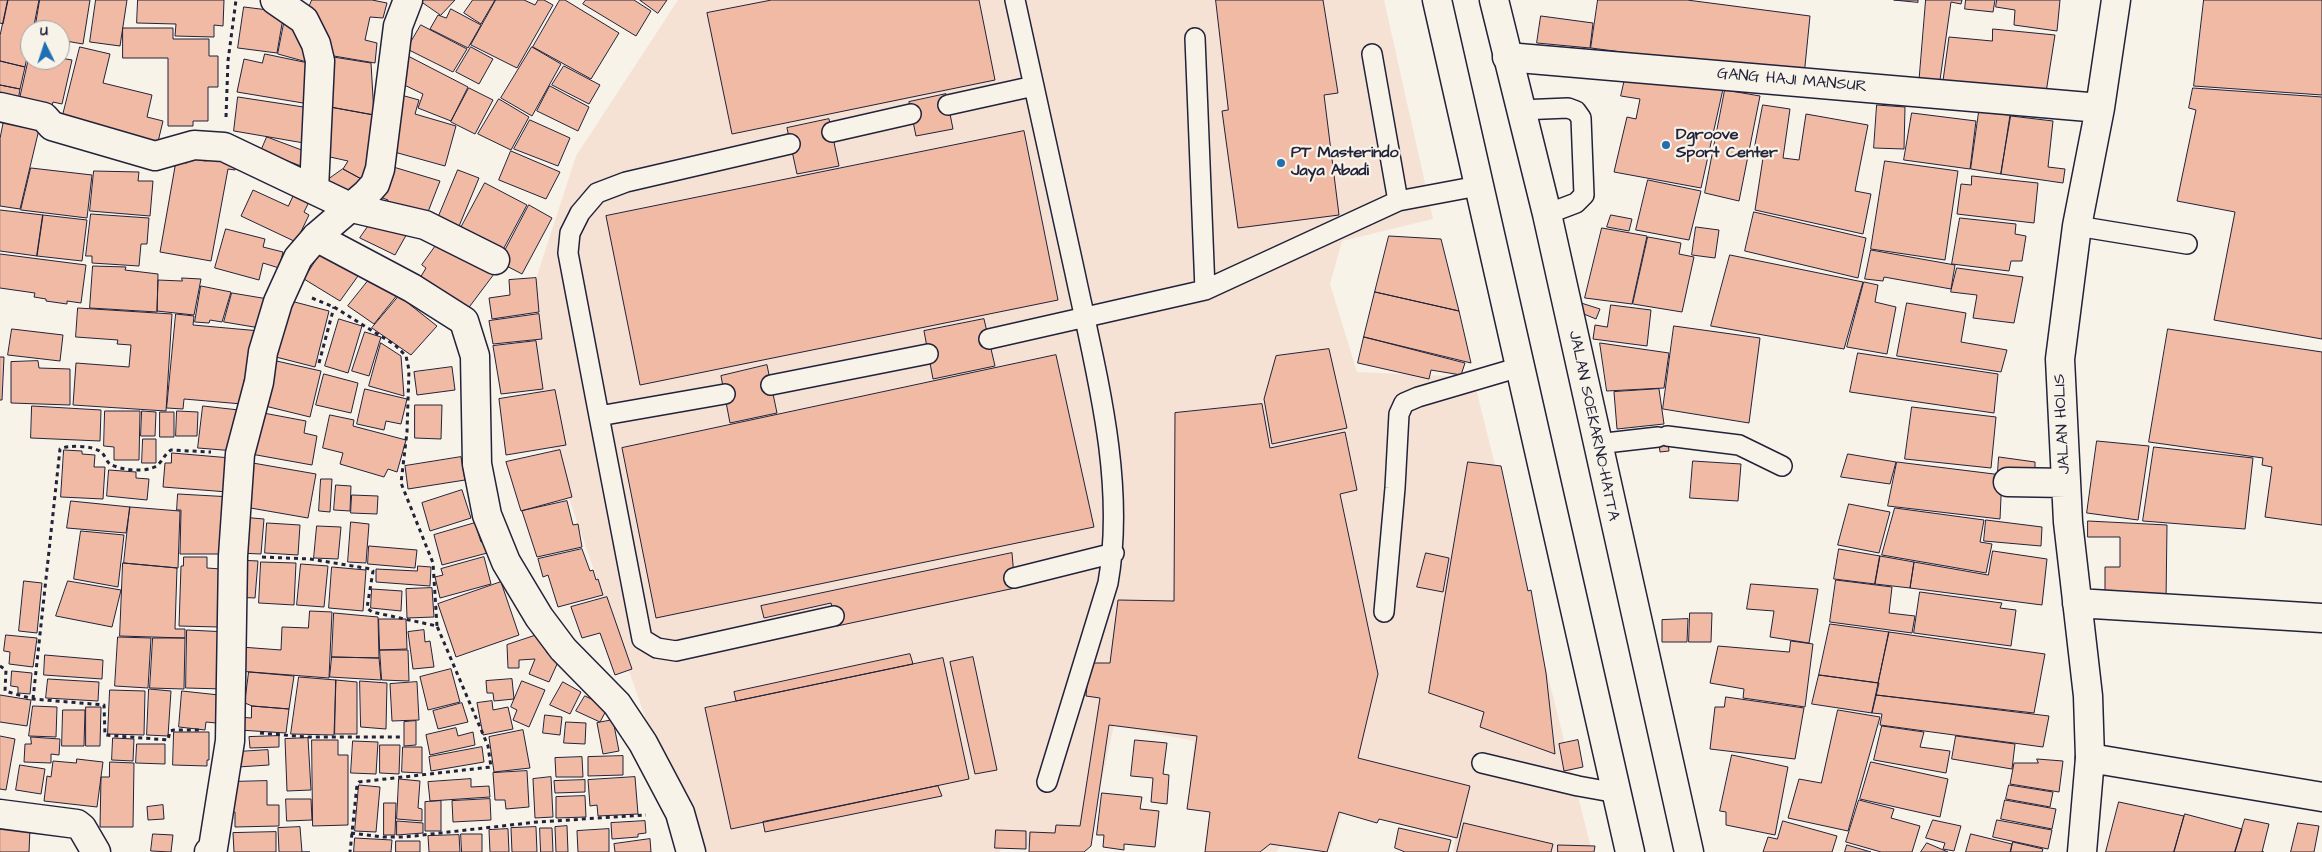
<!DOCTYPE html>
<style>
body{margin:0}
#map{position:relative;width:2322px;height:852px;overflow:hidden;background:#f7f3e8;font-family:"Architects Daughter",sans-serif}
canvas{display:block}
.north{position:absolute;left:20px;top:20px;width:50px;height:50px;box-sizing:border-box;background:#f7f3e8;border:1px solid #a29fa3;border-radius:50%;rotate:356deg;font-size:14px;font-weight:700;line-height:20px;text-align:center;color:#22223b}
.north::after{content:'';display:block;margin:auto;width:18px;height:22px;background:#1f6fb2;clip-path:polygon(50% 0,100% 100%,50% 72%,0 100%)}
</style>
<div id="map">
<canvas width="2322" height="852"></canvas>
<div class="north">U</div>
</div>
<script>
const c = document.querySelector('canvas').getContext('2d');
c.lineJoin = 'round';
function paint(path, color) { c.fillStyle = color; c.fill(path, 'evenodd'); }
function trace(path, color, width, dash) { c.strokeStyle = color; c.lineWidth = width; c.lineCap = dash ? 'butt' : 'round'; c.setLineDash(dash || []); c.stroke(path); }
function write(font, color, halo, rows, align = 'center') {
  c.font = font + ' "Architects Daughter",sans-serif'; c.lineWidth = 4.5; c.setLineDash([]); c.textBaseline = 'middle'; c.strokeStyle = halo; c.fillStyle = color; for (const [text, x, y, turn = 0] of rows) {
    c.save(); c.translate(x, y); c.rotate((+turn || 0) * Math.PI / 180); c.textAlign = isNaN(turn) ? turn : align; if (halo) c.strokeText(text, 0, 0); c.fillText(text, 0, 0); c.restore();
  }
}
const built = new Path2D(`
 M678,0H1384L1433,219L1342,241L1330,284L1357,372L1473,377L1592,852H1453L1455,838L1343,809L1330,850L1287,840L1276,852L1205,850L1211,812L1189,805L1194,741L1114,725L1086,851L1002,845L1000,852H692L537,406L535,282L576,156Z`);
const building = new Path2D(`
 M0,0H8L3,24L0,23Z
 M8,0H39L33,30H30V43L25,67L0,61V36Z
 M40,0H90L83,44L60,40V30H35Z
 M96,0H127L120,46L90,42Z
 M138,0H224L223,26L214,25V37L175,36L176,24L137,23Z
 M312,0H372L387,3L383,18L370,17L365,40L377,43L375,63L322,54L304,20Z
 M419,0H455L441,15Z
 M473,0H495L481,24L464,13Z
 M496,0H524L535,5L538,0H544L553,5L517,68L471,45Z
 M560,0H565L619,33L591,79L533,47Z
 M586,0H634L651,11L636,36L583,4Z
 M640,0H667L658,13Z
 M772,0H979L995,80L732,134L707,13Z
 M1216,0H1323L1338,93L1324,95L1339,215L1238,228L1222,111L1228,110Z
 M1598,0H1687L1810,16L1804,76L1591,48Z
 M1894,0H1918V2Z
 M1926,0H1962L1961,4L1951,2L1939,87L1919,85Z
 M1966,0H1995L1993,12L1965,9Z
 M1997,0H2060L2057,31L2014,25L2015,10L1996,7Z
 M2204,0H2322V95L2194,86Z
 M244,7L284,12L277,53L238,48Z
 M451,9L481,25L468,48L430,29L438,15L446,18Z
 M1541,16L1593,23L1590,48L1537,43Z
 M285,18L317,49L314,64L278,54Z
 M421,25L467,49L453,72L407,49Z
 M123,28H173V39H209V56H218V87H208V121H193V126H168V58H123Z
 M1993,29L2055,35L2045,99L1942,88L1949,37L1992,41Z
 M80,47L110,54L103,83L152,95L147,117L163,121L156,150L60,127Z
 M471,47L493,59L479,84L456,72Z
 M532,47L561,64L532,116L501,98Z
 M30,52V60H60V58L72,60L62,104L53,102L52,106L29,101L18,107Z
 M265,54L318,65L309,104L237,92L244,59L262,63Z
 M327,56L371,63L374,115L330,107Z
 M408,56L468,87L451,121L418,108L423,94L396,81Z
 M0,61L25,67L20,89L0,85Z
 M564,66L600,85L589,104L552,85Z
 M1627,70L1723,89L1701,188L1614,172L1627,117L1636,119L1640,99L1621,96Z
 M0,85L20,89L17,107L0,102Z
 M550,86L589,107L578,131L537,111Z
 M469,88L493,100L475,134L451,122Z
 M2193,88L2322,97V339L2214,320L2235,212L2177,201L2196,110L2189,108Z
 M1725,90L1760,96L1739,201L1705,193Z
 M394,93L419,100L415,114L456,126L445,166L387,150Z
 M946,94L953,129L916,136L909,102Z
 M238,97L310,108L304,143L234,131Z
 M499,99L529,117L511,150L478,134Z
 M1763,105L1790,109L1783,158L1799,160L1806,114L1868,125L1855,191L1871,194L1863,234L1755,210L1763,158L1753,157Z
 M1877,105L1905,107L1904,149L1874,148Z
 M330,107L374,115L367,156L373,161L365,181L343,169L348,161L321,155Z
 M1979,112L2010,115L2001,174L1971,169Z
 M1912,113L1976,121L1970,169L1904,160Z
 M5,115L41,121L20,209L0,206V139Z
 M2011,116L2053,121L2048,167L2065,169L2063,183L2001,174Z
 M829,119L839,166L797,174L787,128Z
 M530,120L570,138L558,166L514,149Z
 M1024,131L1058,300L640,385L606,216Z
 M267,137L307,152L301,166L261,151Z
 M511,151L560,172L546,199L499,180Z
 M207,156L236,161L235,170L228,169L211,261L160,252L176,161L187,163L188,158L206,161Z
 M1885,161L1958,171L1945,260L1871,249Z
 M390,166L440,181L426,217L386,208L388,200L380,197Z
 M31,168L92,175L87,218L21,210Z
 M343,169L365,181L345,199L319,186Z
 M458,170L479,178L457,231L436,223Z
 M94,171L139,172L138,181H153L150,216L90,211Z
 M1972,176L2038,183L2034,223L1957,214L1961,184L1971,185Z
 M1648,180L1701,191L1689,240L1636,230Z
 M300,182L315,190L304,212L309,215L296,242L241,216L253,190L288,206Z
 M485,183L527,205L498,259L456,237Z
 M529,205L552,218L522,274L499,262Z
 M0,210L43,215L37,256L0,251Z
 M1754,212L1866,238L1858,278L1745,251Z
 M91,214L149,218L147,244H141L139,266L92,263V256H86Z
 M43,215L87,220L82,261L37,256Z
 M376,215L409,230L395,255L360,238Z
 M1611,215L1632,219L1629,231L1607,227Z
 M1960,218L2016,224L2015,234L2026,236L2022,261H2011L2009,271L1952,264Z
 M1696,227L1719,230L1715,258L1692,255Z
 M1602,228L1647,236L1632,304L1585,298Z
 M226,229L265,239L263,247L283,252L279,268L263,263L259,280L215,268Z
 M1389,236L1441,239L1459,311L1375,292Z
 M442,237L494,274L467,310L420,278L426,268L422,265Z
 M1648,237L1681,243L1679,254L1694,257L1682,312L1633,304Z
 M324,248L363,269L340,301L304,279Z
 M1871,250L1955,265L1951,289L1884,277L1883,281L1865,279Z
 M0,254L86,265L81,303L67,301V304L46,301V299L34,297L35,293L0,288Z
 M1730,255L1863,282L1844,349L1711,326Z
 M93,266L126,267L125,270L158,274L157,312L90,308Z
 M1957,268L2023,277L2014,323L1973,318L1977,295L1951,292Z
 M372,276L398,294L374,324L348,306Z
 M182,278L201,279L194,315L157,311L158,280L182,281Z
 M536,278L539,312L492,319L489,298L510,295L509,280Z
 M1864,282L1878,285L1875,302L1896,307L1887,354L1847,347Z
 M201,286L231,292L222,322L210,320L209,323L195,322Z
 M1375,292L1459,311L1471,363L1364,337Z
 M232,293L274,300L266,329L224,322Z
 M399,296L437,326L411,355L372,328Z
 M287,300L329,311L315,367L272,356Z
 M1578,302L1600,309L1596,319L1574,310Z
 M1907,303L1966,313L1961,342L2007,350L2001,372L1897,356Z
 M1611,305L1651,310L1647,346L1593,339L1595,325L1607,327Z
 M78,308L172,314L166,411L73,405L76,363L129,367L131,345L117,344L118,340L76,337Z
 M176,314L194,316L193,325L260,331L255,382L244,380L242,404L184,399L183,409L167,408Z
 M539,314L542,339L493,344L489,321Z
 M339,319L362,326L348,373L325,366Z
 M984,319L995,366L933,379L924,331Z
 M1674,326L1760,338L1749,423L1663,409Z
 M12,329L63,335L60,361L8,355Z
 M2168,329L2322,352V525L2265,517L2272,467L2262,465L2263,458L2149,442Z
 M365,332L381,337L369,376L352,371Z
 M1364,337L1465,363L1461,375L1431,370L1429,379L1358,363Z
 M536,341L543,389L501,394L493,346Z
 M381,343L401,356L404,396L369,386Z
 M1600,343L1669,353L1664,388L1607,391Z
 M1329,349L1347,428L1272,444L1264,399L1276,356Z
 M1858,353L1998,374L1994,413L1850,392Z
 M1056,355L1094,527L656,618L622,448Z
 M0,357H4L2,400H0Z
 M272,360L321,371L310,417L261,405Z
 M38,361L39,368L70,369V405L11,403V362Z
 M767,365L777,413L730,423L721,376Z
 M452,367L455,390L417,395L414,372Z
 M324,374L358,383L351,413L316,405Z
 M365,389L407,399L401,424L386,421L384,430L357,424Z
 M1659,389L1664,424L1617,429L1614,392Z
 M555,390L566,445L506,455L499,399Z
 M1262,404L1270,448L1345,432L1357,490L1340,494L1378,674L1358,758L1470,786L1457,838L1379,819L1377,823L1339,812L1327,852L1270,844L1260,852H1205L1210,812L1187,809L1197,736L1109,725L1091,846L1084,852H1029L1030,832L1055,833L1056,825L1080,826L1100,698L1086,696L1089,663H1110L1118,600L1174,601L1175,413Z
 M415,405H442L441,439L415,438Z
 M32,406L101,410L100,441L31,438Z
 M203,406L239,410L235,451L198,448Z
 M1912,407L1996,417L1991,468L1905,459Z
 M105,411H140L139,460H114V447L104,446Z
 M142,411L156,412L155,436H141Z
 M177,411L198,412L197,436H176Z
 M160,412H174V437H160Z
 M258,412L306,421L304,433L317,436L312,465L251,454Z
 M330,415L354,420L353,426L406,440L397,472L388,469L384,477L340,464L343,453L323,448Z
 M1666,428L1669,451L1660,452L1657,429Z
 M143,439H156V463H142Z
 M2097,441L2149,446L2138,520L2087,513Z
 M2154,447L2253,458L2245,529L2143,521Z
 M64,450L82,451V454L95,455L94,467H105L103,499L61,497Z
 M560,450L572,497L521,511L506,462Z
 M172,453L231,458L228,492L163,487L165,463H171Z
 M1848,454L1896,462L1890,484L1841,477Z
 M461,457L465,480L408,489L405,466Z
 M1999,457L2035,462V476L1998,471Z
 M1693,461L1741,464L1738,501L1690,498Z
 M247,462L316,474L308,518L239,506Z
 M1468,462L1501,466L1528,591L1531,590L1546,673L1555,754L1480,727L1484,712L1429,693Z
 M1897,462L2002,475L2000,519L1888,506Z
 M109,470L136,472V478L149,479L147,500L107,496Z
 M321,479H332L330,512L319,511Z
 M336,485L351,486L350,511L334,510Z
 M462,490L471,518L430,531L422,503Z
 M178,494L232,497L228,554H180L181,510H177Z
 M352,495L378,496L377,514L351,513Z
 M71,501L130,507L126,533L67,528Z
 M567,501L573,525L578,524L582,547L537,557L522,511Z
 M1849,504L1890,512L1879,553L1838,545Z
 M130,507L180,511L178,568L124,563Z
 M1895,508L1984,520L1980,542L1992,544L1986,573L1882,555Z
 M241,517L264,519L261,554L238,553Z
 M1986,520L2042,527L2041,546L1984,541Z
 M2088,521L2167,525L2166,601H2105V567H2120V537H2088Z
 M351,522L369,524L366,563L348,562Z
 M267,523L300,525L298,555L265,553Z
 M475,523L481,542L487,541L491,552L442,565L434,535Z
 M317,526L341,527L338,559L314,558Z
 M81,531L124,535L118,587L74,579Z
 M369,546L417,550L415,568L368,564Z
 M582,549L590,571L593,570L596,580L598,579L603,595L558,607L548,575L543,577L538,559Z
 M1839,549L1880,556L1875,584L1834,579Z
 M1993,551L2047,559L2042,605L1910,588L1914,562L1988,575Z
 M1012,553L1015,588L837,626L831,603L764,618L761,606Z
 M1426,553L1449,558L1443,592L1417,587Z
 M1880,556L1914,562L1910,588L1875,584Z
 M184,557H207V568L221,569L219,627L179,626L181,566H183Z
 M484,557L491,584L440,598L435,577L443,575L441,569Z
 M237,560L258,561L255,598L235,597Z
 M261,562L296,563L294,605L259,603Z
 M123,563L177,568L175,629H185V638L120,636Z
 M301,564L328,566L324,607L297,605Z
 M418,566L431,567L430,586L376,582V569L417,571Z
 M332,567L366,570L363,611L329,608Z
 M1836,580L1892,587L1889,613L1915,616L1912,633L1830,622Z
 M24,581L42,583L37,633L19,631Z
 M68,581L121,590L112,627L56,616Z
 M501,582L519,635L456,657L438,604Z
 M1751,584L1818,589L1809,643L1770,637L1774,611L1747,609Z
 M432,588L434,617L407,618L406,589Z
 M372,589L402,591L401,611L371,608Z
 M1920,592L2002,603L2000,608L2016,610L2011,646L1914,633Z
 M607,597L632,669L615,675L600,633L582,638L571,607Z
 M310,611L332,612L329,678L238,671L241,647L281,650L282,627L308,628Z
 M334,613L378,617L379,658L332,657Z
 M1690,613H1712L1711,642H1689Z
 M379,619H406L407,649L380,650Z
 M1688,619L1687,642H1662V620Z
 M1830,624L1889,632L1878,683L1819,675Z
 M187,630L228,632L224,689L186,688Z
 M424,630L425,642L430,641L434,667L413,669L408,632Z
 M1889,632L2045,654L2034,713L1876,695Z
 M540,634L547,653L558,662L549,682L529,674L535,659L519,660V668H508L507,645Z
 M6,635L37,638L33,667L9,664L10,652L4,651Z
 M118,637L151,638L148,688L115,686Z
 M153,638H185L184,689L150,688Z
 M1791,641L1813,644L1805,707L1743,698L1744,689L1710,683L1718,646L1789,652Z
 M380,650H408L409,681L382,680Z
 M910,654L913,664L736,701L734,692Z
 M45,655L103,660L102,679L44,675Z
 M332,657L379,658L381,680L330,677Z
 M973,657L997,770L975,774L950,662Z
 M943,658L969,779L731,829L705,708Z
 M451,669L460,702L428,710L420,677Z
 M12,671L32,673L30,694L18,693V687L11,686Z
 M249,672L294,676L289,709L252,706L245,703Z
 M1819,675L1879,683L1872,713L1812,704Z
 M299,677L336,680L334,735L291,734Z
 M48,679L99,682L98,701L46,698Z
 M512,679L514,699L494,701L493,693H487L486,681Z
 M336,680L357,682V734H335Z
 M360,681L387,683L386,729L361,727Z
 M522,681L545,690L529,727L513,720L517,710L511,707Z
 M417,682L419,720L392,721L390,684Z
 M563,682L581,692L570,714L550,705Z
 M149,689L171,691L168,736L147,735Z
 M110,690L145,691L144,735L108,734Z
 M182,691L219,695L216,723L206,722L205,730L179,727Z
 M0,695L31,700L27,726L0,722Z
 M1876,695L2049,716L2043,747L1880,725L1882,714L1872,713Z
 M585,696L608,707L600,722L576,711Z
 M1726,697L1804,708L1795,759L1710,749L1715,707H1724Z
 M492,701L493,710L508,707L513,729L483,735L477,703Z
 M462,703L468,722L438,729L433,711Z
 M33,706L57,707L56,737L29,736Z
 M252,706L289,709L286,733L239,730L240,717L251,718Z
 M86,707H101L100,746H86Z
 M63,710H85L84,746H62Z
 M1838,710L1880,717L1848,831L1788,818L1799,779L1821,783Z
 M545,715L562,717L560,735L543,733Z
 M613,720L619,751L603,754L597,723Z
 M416,721V745L404,746V722Z
 M566,722L586,723L585,744L564,743Z
 M1882,726L1924,732L1920,747L1950,751L1946,773L1874,760Z
 M456,728L458,736L473,732L475,745L430,755L426,735Z
 M523,730L530,768L494,772L489,737Z
 M174,732H209V760H207V766L173,765Z
 M0,736L15,739L6,790L0,789Z
 M279,736V747L250,748L249,737Z
 M1956,736L2015,744L2012,769L1952,759Z
 M31,737L60,739L59,755L51,754V763L24,762L25,744H31Z
 M113,738L134,739L133,761L112,760Z
 M308,738L311,790L287,791L285,739Z
 M312,740H338V755H348V825L313,826Z
 M1135,740L1167,743L1163,774L1169,775L1167,804L1151,802L1153,778L1131,776Z
 M1578,740L1583,767L1564,771L1559,744Z
 M353,741L378,742L376,774L351,773Z
 M137,744H165V764L136,763Z
 M380,745H400L399,774L380,773Z
 M403,747H422V773L402,772Z
 M482,747L484,762L431,771L429,757Z
 M268,750L269,765L238,767L237,752Z
 M1732,755L1788,767L1775,835L1726,825V812L1720,811Z
 M623,756V775L588,776V757Z
 M582,757L583,777H556L555,758Z
 M77,759L103,762L97,807L44,801L47,776L51,777L53,761L76,763Z
 M2037,759L2063,761L2059,792L2010,784L2014,763H2038Z
 M110,762L134,763L133,827H100L101,777H109Z
 M1871,762L1948,779L1940,817L1860,799Z
 M20,765L45,769L41,794L16,790Z
 M527,771L529,807L506,809L505,800H495L493,773Z
 M551,777L553,817L535,818L533,779Z
 M635,777L638,814L598,816L597,805L590,806L588,780Z
 M399,779L420,781L418,808L422,809V821L397,819Z
 M471,779V787L489,786L490,797L430,801L428,782Z
 M585,780V792L555,793L554,781Z
 M267,781V805H279V826L235,827V812L229,813L228,782Z
 M359,785L380,787L376,832L355,831Z
 M2009,785L2053,792L2050,807L2006,799Z
 M938,786L942,796L765,832L763,822Z
 M1102,793L1142,797L1140,809L1159,811L1155,847L1124,844V850L1103,847L1104,835H1097Z
 M585,796L586,817L556,818V797Z
 M286,799H311L312,820L287,821Z
 M490,799L491,820L453,822L452,801Z
 M1859,800L1894,809L1891,818L1920,826L1912,852H1881L1846,842Z
 M2005,800L2056,809L2052,829L2001,819Z
 M441,801V831H425V802Z
 M2119,802L2184,816L2174,852H2106Z
 M384,803H396L395,835H384Z
 M163,805L164,819L148,820L147,807Z
 M2185,814L2242,829L2235,852H2174Z
 M2245,819L2269,824L2262,852H2264H2235Z
 M1933,820L1961,826L1954,851L1943,849L1945,843L1926,838Z
 M1997,820L2052,830L2048,849L1993,837Z
 M397,821L423,823V833L397,835Z
 M645,821L646,833L638,834V837L612,839L611,823Z
 M1783,821L1837,836L1832,852H1763L1768,837L1777,839Z
 M1464,823L1553,844L1551,852H1457Z
 M2298,823L2319,826L2314,852H2291Z
 M0,826L30,828L29,852H0Z
 M567,826L568,852H556L555,827Z
 M300,827L302,852H310H279L278,828Z
 M536,827L537,852H512L511,828Z
 M540,828H552L553,852H541Z
 M1399,828L1451,840L1448,852H1405L1395,848Z
 M508,829L509,852H490L489,830Z
 M609,829V852H578L577,831Z
 M996,830L1026,831V849L995,848Z
 M276,832V852H234L233,833Z
 M153,834L173,835L171,852L151,851Z
 M461,834H482V852H462Z
 M1971,834L2012,844L2010,852H1966Z
 M459,835L460,852H429L428,836Z
 M355,838L392,840L391,852H354Z
 M650,839L651,852H615L614,844Z
 M396,841H420V852H396Z
 M2013,842L2043,849L2042,852H2011Z
 M1927,843L1948,852H1921Z
 M1558,845L1595,846L1594,852H1558Z
 M1847,845L1871,852H1845Z`);
const path = new Path2D(`
 M226,117L228,61L236,0
 M312,298L334,307L395,345L406,356L409,370L407,432L401,483L433,563L437,626
 M319,363L334,307
 M262,557L310,559L371,569L373,571L367,608L372,612L437,626L488,746L491,767L359,782L357,785L350,852
 M0,666L6,670L5,691L33,699L104,705L105,735L168,740L170,731L174,730H201
 M33,699L60,449C68,445 92,445 101,452C105,455 106,461 110,464C121,470 141,472 152,468C162,465 163,455 171,450L211,452
 M260,733L307,737H401
 M351,833L383,837H405L537,822L646,815`);
const service = new Path2D(`
 M1015,0C1035,91 1055,182 1075,273C1096,372 1126,482 1108,583L1047,782
 M1195,38L1205,290
 M1372,54L1398,201
 M948,105L1034,86
 M1520,110L1568,108L1576,111L1581,118L1584,195L1576,203L1547,214
 M832,132L911,114
 M2077,226L2187,244
 M989,339L1205,290L1398,201L1478,186
 M771,385L928,354
 M725,394L599,416L568,253L570,233L580,213L597,193L626,182L790,144
 M599,416L642,639L657,648L676,651L834,616
 M1667,436L1739,445L1782,466
 M1597,444L1658,437
 M1014,578L1114,553
 M1384,612L1395,488L1399,414L1404,403L1418,397L1520,367
 M1482,763L1578,786L1617,793`);
const minor = new Path2D(`
 M275,0L304,20L316,44L320,61L314,189
 M1507,57L2100,108
 M0,107L44,117L52,126L155,156L194,145L224,147L352,208L425,225L495,260
 M316,237L412,288L464,321L475,356L477,464L487,515L506,562L539,617L563,649L617,704L643,743L680,813L691,852
 M2008,482L2066,483
 M2077,603L2322,618
 M2090,758L2088,696L2068,522L2060,359L2077,226L2100,108L2116,0
 M0,814L77,824L82,828L96,852
 M209,852L213,848L230,741L233,556L240,454L259,382L263,352L278,302L298,258L316,237L366,194L375,184L380,169L398,26L408,0`);
const tertiary = new Path2D(`
 M2082,852L2090,758L2322,797`);
const trunk = new Path2D(`
 M1437,0L1630,852
 M1494,0L1547,214L1689,852`);
const markers = [
 [1666,145,5,"#1f6fb2"],
 [1281,163,5,"#1f6fb2"]
];
const streetNames = [
 ["GANG HAJI MANSUR",1792,81,5],
 ["JALAN HOLIS",2063,424,-93],
 ["JALAN SOEKARNO-HATTA",1593,426,78]
];
const poiNames = [
 ["Dgroove",1676,136],
 ["Sport Center",1676,154],
 ["PT Masterindo",1291,154],
 ["Jaya Abadi",1291,172]
];
paint(built, '#f5e2d4');
paint(building, '#f1baa5');
trace(building, '#22223b', 1);
trace(service, '#22223b', 22);
trace(minor, '#22223b', 31);
trace(tertiary, '#22223b', 31);
trace(trunk, '#22223b', 31);
trace(path, '#22223b', 3, [4, 4]);
trace(service, '#f7f3e8', 19);
trace(minor, '#f7f3e8', 28);
trace(tertiary, '#f7f3e8', 28);
trace(trunk, '#f7f3e8', 28);
for (const [x, y, r, color] of markers) { const dot = new Path2D(); dot.arc(x, y, r, 0, 2 * Math.PI); c.fillStyle = color; c.fill(dot); trace(dot, '#f7f3e8', 2); }
write('16px', '#22223b', '#f7f3e8', streetNames);
write('bold 16px', '#22223b', '#f7f3e8', poiNames, 'left');
</script>
